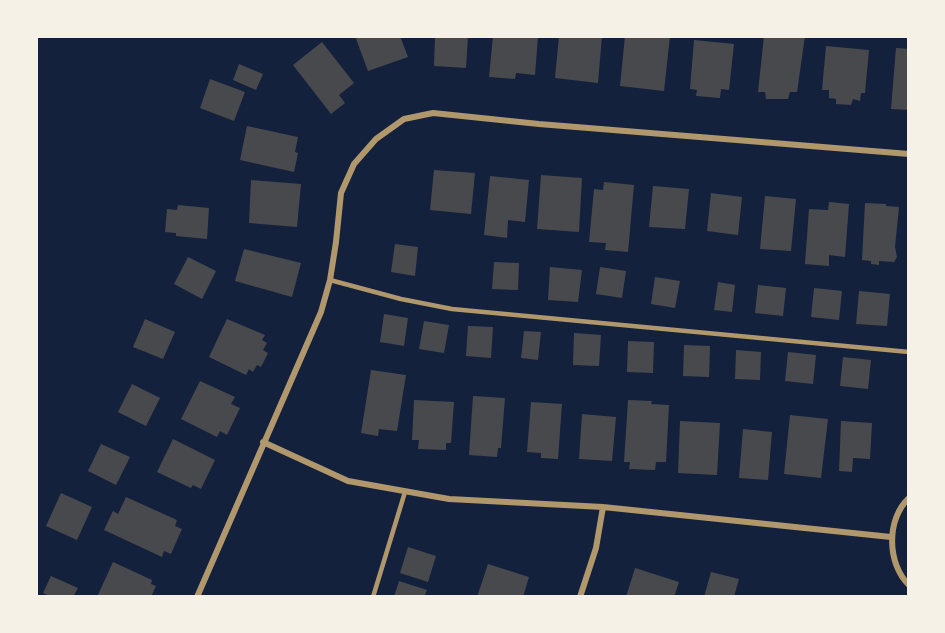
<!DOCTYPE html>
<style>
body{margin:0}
#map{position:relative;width:945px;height:633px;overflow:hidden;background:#14213d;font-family:"Source Serif 4",serif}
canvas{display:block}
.frame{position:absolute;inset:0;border:38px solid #f6f1e7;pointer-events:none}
</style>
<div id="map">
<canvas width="945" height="633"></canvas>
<div class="frame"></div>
</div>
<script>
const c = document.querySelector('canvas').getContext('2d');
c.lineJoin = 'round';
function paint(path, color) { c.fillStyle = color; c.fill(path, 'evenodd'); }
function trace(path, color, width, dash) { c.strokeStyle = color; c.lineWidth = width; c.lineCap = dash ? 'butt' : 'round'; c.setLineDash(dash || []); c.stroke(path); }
const building = new Path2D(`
 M355,36H400L408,57L368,71Z
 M435,36H468L466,68L434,66Z
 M493,36H538L535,75L516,73L515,79L489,77Z
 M559,36H602L598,83L555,78Z
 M625,36H670L664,91L620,86Z
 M764,36H805L797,92H790L788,99H766L765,92H758Z
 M694,40L734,44L729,90L721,89L720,98L696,96L697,90L690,89Z
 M322,42L354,83L339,95L345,103L331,114L293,65Z
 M826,46L869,50L865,93H861L860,101L853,99L851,105L836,104V99L829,98V90H822Z
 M896,48L909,49V110L891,109Z
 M239,64L263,74L256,90L233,80Z
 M210,79L245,92L234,121L200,108Z
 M247,126L298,137L295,152L298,153L294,172L240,160Z
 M434,170L475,173L471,214L430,210Z
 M541,175L582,178L579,232L537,229Z
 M490,176L529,180L525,222L508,220L507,238L484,235Z
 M251,180L301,184L297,227L249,223Z
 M604,182L634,185L628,252L605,250L606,243L589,242L594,189L603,190Z
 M653,186L689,189L685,229L649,227Z
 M711,193L742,197L738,235L707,231Z
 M765,196L796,199L791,251L760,249Z
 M829,202L849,204L845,257L829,255V266L805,264L809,209L828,210Z
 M865,203L886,204V206L899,207L895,247L897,257L894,262L879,261V265L871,264V261L862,260Z
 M178,205L209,208L207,239L176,236V233L165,232L167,209L177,210Z
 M395,244L418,247L415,276L391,272Z
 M244,249L301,263L292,297L235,281Z
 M188,257L216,271L202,299L174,284Z
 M494,262L519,263L518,290L492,289Z
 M550,267L582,270L578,302L548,300Z
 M600,267L626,271L622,298L596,294Z
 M655,277L680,281L675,308L651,304Z
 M718,282L735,285L732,312L714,310Z
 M758,285L786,288L783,316L755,313Z
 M814,288L842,291L839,320L811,317Z
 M859,291L890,294L887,326L856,324Z
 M384,314L408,318L404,346L380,342Z
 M145,319L175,332L163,359L133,347Z
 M227,319L265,335L262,340L267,343L263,350L268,353L261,367L257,365L253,372L249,369L246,375L209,357Z
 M424,321L449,325L444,353L419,349Z
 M468,326L493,327L491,358L466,356Z
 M524,331L541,332L538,360L521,358Z
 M574,333L601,335L599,366L573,365Z
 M628,341L654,342L653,373L627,372Z
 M684,345L710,346L709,377L683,376Z
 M736,350L761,352L760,380L735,379Z
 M788,352L816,355L813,384L785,381Z
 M843,357L871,360L868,389L840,386Z
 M371,370L406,375L397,431L379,429L378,436L361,433Z
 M200,381L235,397L231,404L240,408L227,435L220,431L217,437L181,419Z
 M132,384L160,398L146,426L118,412Z
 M473,396L505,398L501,448H498L497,457L469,455Z
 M414,400L454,402L451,443H446V450L418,449L419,440H412Z
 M628,400L652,401L651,404L669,405L666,462H656L655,470L629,469L630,462H624Z
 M531,402L562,404L558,459L541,458V453L527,452Z
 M582,414L616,417L612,461L579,459Z
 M790,415L828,419L821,478L784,474Z
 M680,421L720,423L717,475L678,473Z
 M841,421L872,423L870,459L853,458L852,472L839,471Z
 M743,429L772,432L768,480L739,478Z
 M173,439L215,460L201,489L193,485L191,488L157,472Z
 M101,444L130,457L116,485L88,471Z
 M61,493L92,507L77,540L46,526Z
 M126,497L177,520L175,526L182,529L171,554L164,551L162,557L104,530L113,511L118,514Z
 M408,547L436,556L428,582L400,573Z
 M113,562L152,580L151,584L156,586L152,595L156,597H97Z
 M488,564L529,577L523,597H477Z
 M635,568L679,582L674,597H626Z
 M711,572L739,579L734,597H704Z
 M51,576L78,588L73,597H51L43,593Z
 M399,581L427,590L424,597H394Z`);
const service = new Path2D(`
 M330,280L401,299L452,309L909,352
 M373,597L405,492`);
const minor = new Path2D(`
 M263,442L348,481L449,499L603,507L891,537
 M909,498C886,519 887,564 909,585
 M197,597L321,312L330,280L336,242L341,193L354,164L376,139L404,119L433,113L539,124L909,154
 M580,597L596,548L603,507`);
paint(building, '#48494c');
trace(service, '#b1986c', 4.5);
trace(minor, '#b1986c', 6);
</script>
